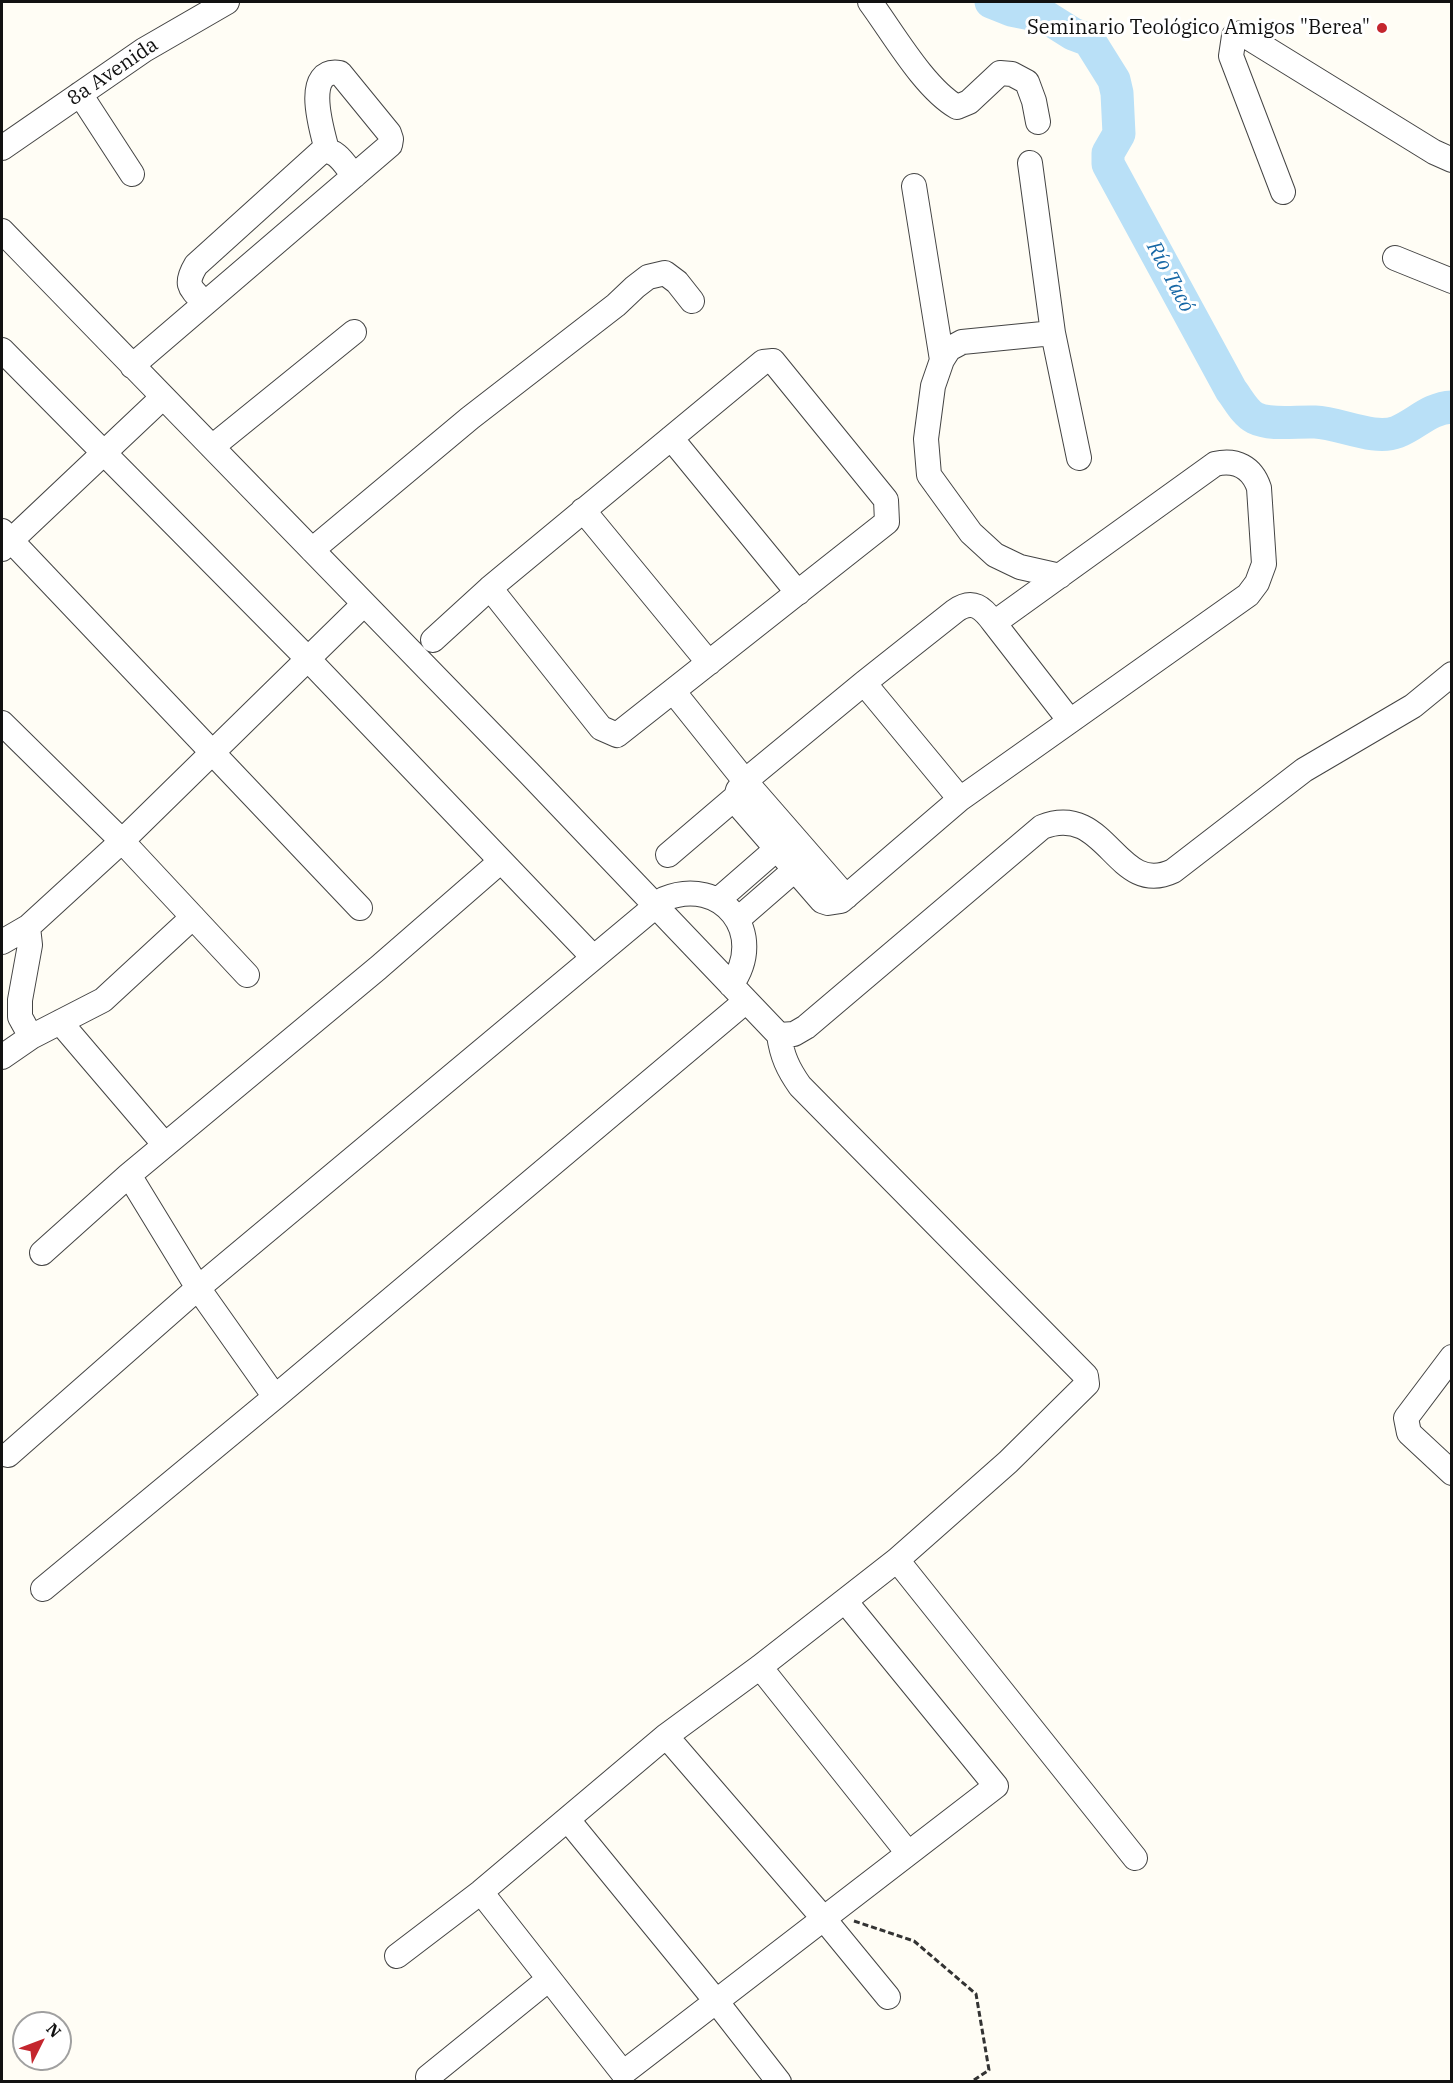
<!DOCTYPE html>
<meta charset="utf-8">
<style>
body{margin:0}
#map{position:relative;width:1453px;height:2083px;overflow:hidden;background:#fffdf5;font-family:"IBM Plex Serif",serif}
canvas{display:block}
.frame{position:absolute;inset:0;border:3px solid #111;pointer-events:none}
.north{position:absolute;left:12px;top:2011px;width:60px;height:60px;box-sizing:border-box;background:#fff;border:2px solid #a0a0a0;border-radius:50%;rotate:48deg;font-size:16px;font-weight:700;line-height:24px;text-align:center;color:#111}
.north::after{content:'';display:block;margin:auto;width:21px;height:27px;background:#c4262e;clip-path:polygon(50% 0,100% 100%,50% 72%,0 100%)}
</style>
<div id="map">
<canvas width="1453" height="2083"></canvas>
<div class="frame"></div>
<div class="north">N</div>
</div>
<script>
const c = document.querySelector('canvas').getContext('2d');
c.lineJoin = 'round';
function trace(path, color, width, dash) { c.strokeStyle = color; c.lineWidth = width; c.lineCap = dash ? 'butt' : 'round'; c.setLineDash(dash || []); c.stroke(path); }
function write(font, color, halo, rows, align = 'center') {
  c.font = font + ' "IBM Plex Serif",serif'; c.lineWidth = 6; c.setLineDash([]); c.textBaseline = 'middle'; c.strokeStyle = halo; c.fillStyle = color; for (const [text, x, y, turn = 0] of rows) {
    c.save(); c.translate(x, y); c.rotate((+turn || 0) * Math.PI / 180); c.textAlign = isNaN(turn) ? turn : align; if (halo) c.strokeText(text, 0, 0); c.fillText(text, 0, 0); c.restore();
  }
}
const river = new Path2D(`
 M991,2L1011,10L1046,17L1073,34L1089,40L1114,80L1117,93L1119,134L1108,153V164L1231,390C1238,399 1245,413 1255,418C1271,426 1298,421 1315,422C1340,423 1374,441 1397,432C1417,424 1429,408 1452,407`);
const path = new Path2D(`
 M854,1921L914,1941L976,1994L989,2070L971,2082`);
const minor = new Path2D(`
 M870,2C893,33 924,88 957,107L969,102L1000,73L1012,74L1027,82L1034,101L1038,122
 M80,94L132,174
 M2,148L144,50L227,2
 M1030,163L1053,333L1079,458
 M914,186L942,360
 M1283,192L1231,56L1234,36L1241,33L1434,152L1452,160
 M2,231L528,772L779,1035L794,1034L806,1027L1042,827C1107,801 1116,898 1173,871L1304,770L1413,706L1452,674
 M1395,258L1452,281
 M205,303C190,288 184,285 196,265L321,152C336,147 345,165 354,176
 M1053,333L962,342L949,349L942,360L933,386L926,439L929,475L971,533L995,555L1020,567L1060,576
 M2,350L308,659L593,957
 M132,366L390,145L391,139L389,133L340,73C302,67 322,131 327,150
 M671,438L798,593
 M212,447L354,332
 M583,510L709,663
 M2,531L360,908
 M2,549L163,397
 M312,550L470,418L616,305L635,287L648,277L665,273L677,282L692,301
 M994,623L1215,464C1236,459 1252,467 1259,488L1264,564L1257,583L1248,595L960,799L841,901L828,903L822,901L742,809L736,797L738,790L745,781L864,683L955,611C973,598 983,608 994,623L1070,721
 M433,640L490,588L763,362L773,361L886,500L887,522L617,735L601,728L490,588
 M864,683L960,799
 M673,691L745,781L846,897
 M2,723L122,841L247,975
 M668,855L736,797
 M718,900L788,839
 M737,920L806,860
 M28,927L30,945L20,1000V1017L31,1037
 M2,942L28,927L122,841L364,604
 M60,1022L165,1145
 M2,1057L31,1037L103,1000L193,917
 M129,1175L198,1288L275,1397
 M42,1253L129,1175L378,968L501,861
 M1452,1357L1406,1418L1409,1433L1452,1473
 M8,1455L198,1288L664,899C722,875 768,934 731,985
 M897,1560L1135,1858
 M43,1589L275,1397L746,1001
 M760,1667L908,1853
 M666,1736L824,1919L888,1997
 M568,1820L716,2001L779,2082
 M481,1892L623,2073L996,1786L845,1601
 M397,1956L481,1892L666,1736L760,1667L897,1560L1008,1462L1087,1384L1086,1376L800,1086C788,1069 782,1056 779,1035
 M428,2077L549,1979`);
const markers = [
 [1382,28,6,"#c4262e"]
];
const poiNames = [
 ["Seminario Teológico Amigos \"Berea\"",1370,28]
];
const streetNames = [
 ["8a Avenida",113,72,-34]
];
const waterNames = [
 ["Río Tacó",1170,277,62]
];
trace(river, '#b9e0f7', 33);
trace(minor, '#444', 26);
trace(path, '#333', 3, [6, 3]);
trace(minor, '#fff', 24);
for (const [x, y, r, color] of markers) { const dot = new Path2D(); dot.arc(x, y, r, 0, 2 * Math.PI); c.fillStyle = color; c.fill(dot); trace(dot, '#fff', 2); }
write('20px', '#111', '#fff', poiNames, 'right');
write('20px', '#111', '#fff', streetNames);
write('italic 21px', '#1768a6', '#fff', waterNames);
</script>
